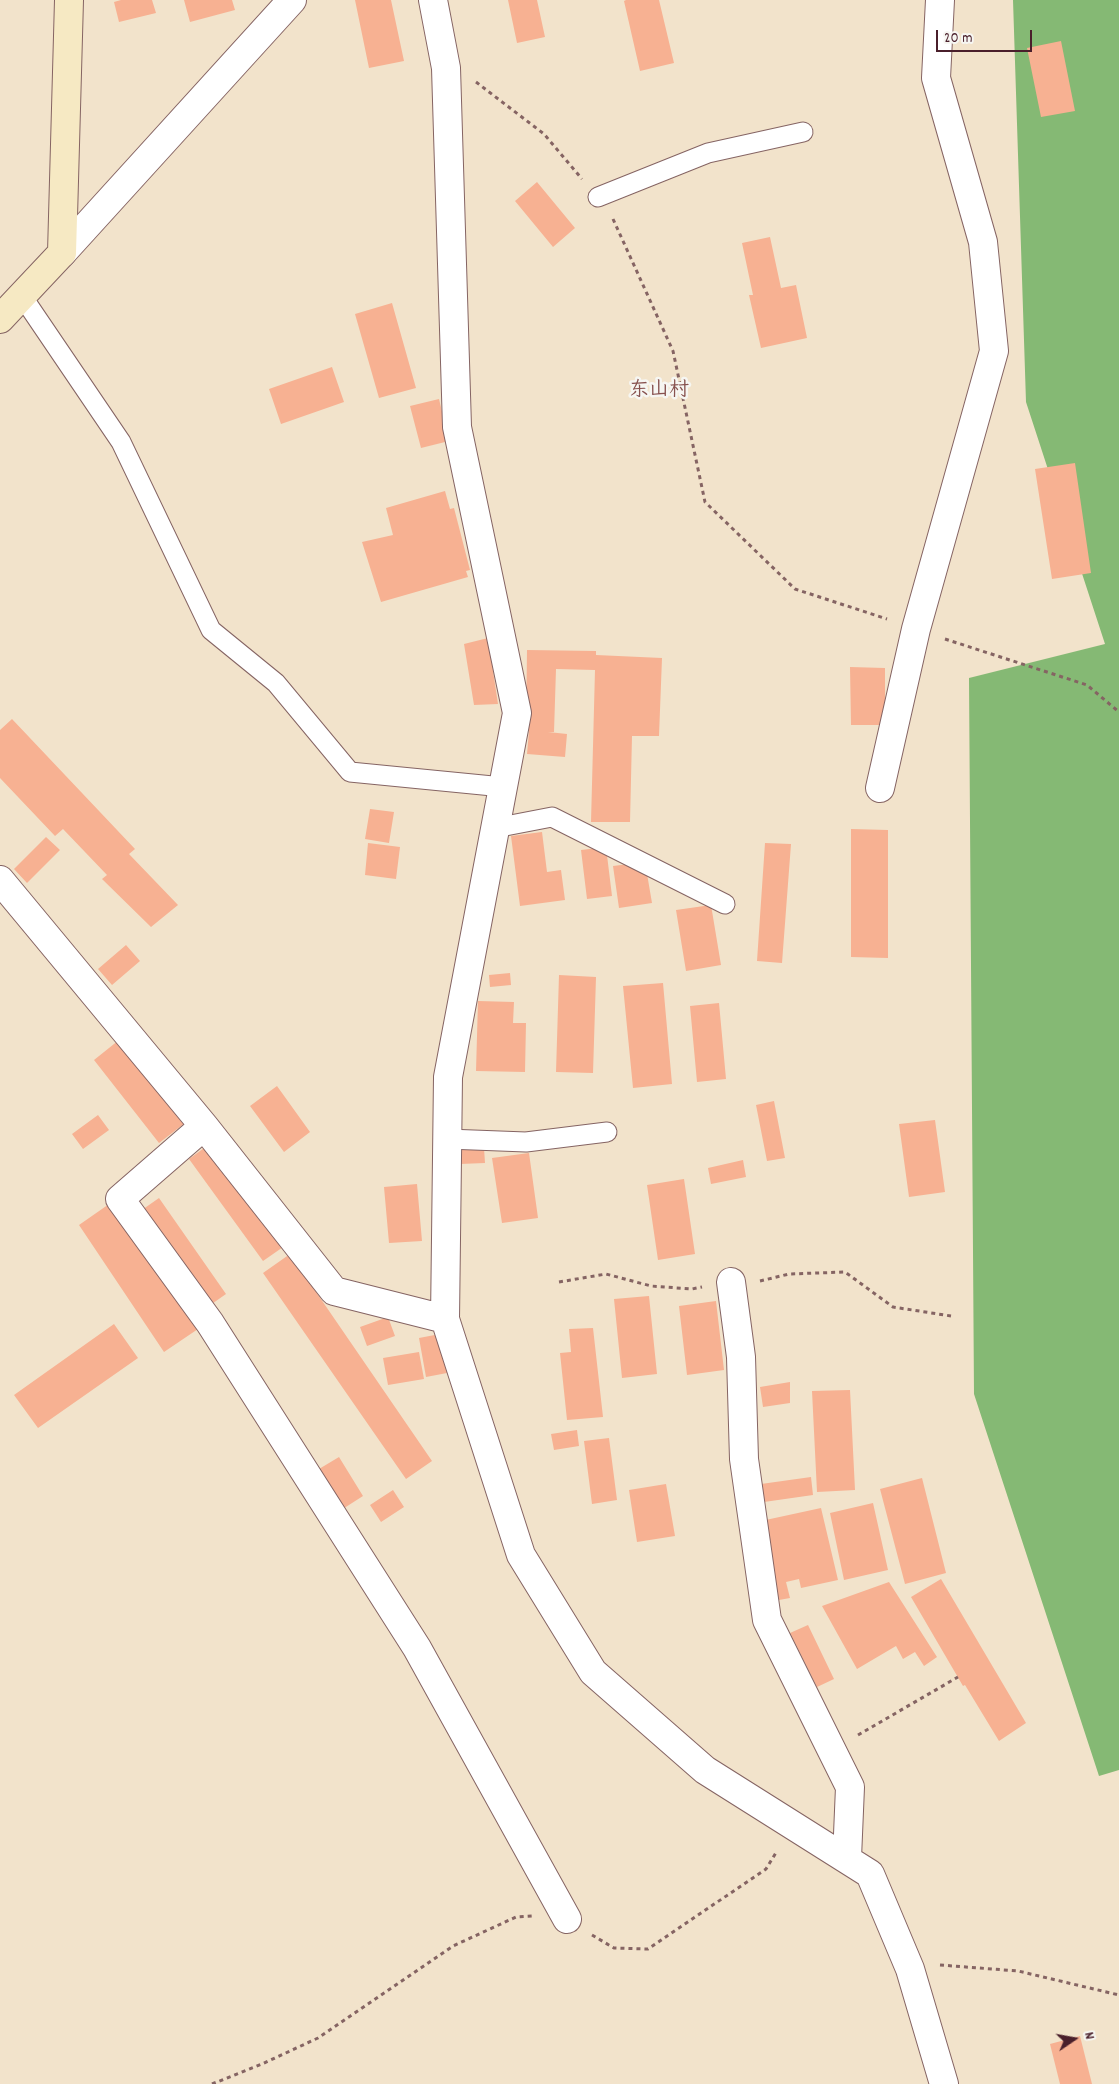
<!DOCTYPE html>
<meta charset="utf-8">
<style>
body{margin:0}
#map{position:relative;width:1119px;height:2084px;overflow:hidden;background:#f2e3cb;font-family:Dekko,sans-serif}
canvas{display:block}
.north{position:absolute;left:1049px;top:2014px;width:50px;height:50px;-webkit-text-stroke:4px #f6f6f2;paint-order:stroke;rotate:78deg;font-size:14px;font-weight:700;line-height:20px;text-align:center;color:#4a1f2b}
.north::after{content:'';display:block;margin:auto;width:18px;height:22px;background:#4a1f2b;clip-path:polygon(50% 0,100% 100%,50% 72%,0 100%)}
.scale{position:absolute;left:936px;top:30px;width:96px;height:22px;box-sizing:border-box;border:2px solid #4a1f2b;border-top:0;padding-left:6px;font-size:15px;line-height:18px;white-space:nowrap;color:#4a1f2b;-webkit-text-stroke:4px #f6f6f2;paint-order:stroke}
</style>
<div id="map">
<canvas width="1119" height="2084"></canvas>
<div class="north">N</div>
<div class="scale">20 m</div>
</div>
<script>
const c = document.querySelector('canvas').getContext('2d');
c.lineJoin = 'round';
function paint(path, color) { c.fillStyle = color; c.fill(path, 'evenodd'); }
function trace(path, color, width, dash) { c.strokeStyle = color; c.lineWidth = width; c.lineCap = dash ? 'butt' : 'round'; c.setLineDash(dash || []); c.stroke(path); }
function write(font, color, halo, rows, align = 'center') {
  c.font = font + ' Dekko,"LXGW WenKai TC",sans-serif'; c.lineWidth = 5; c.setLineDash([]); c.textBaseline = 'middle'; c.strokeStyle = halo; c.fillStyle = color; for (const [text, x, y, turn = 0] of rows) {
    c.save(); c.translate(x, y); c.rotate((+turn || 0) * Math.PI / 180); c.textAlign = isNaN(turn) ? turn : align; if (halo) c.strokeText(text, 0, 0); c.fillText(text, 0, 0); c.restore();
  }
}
const forest = new Path2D(`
 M1013,0H1119V1770L1099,1776L974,1394L969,678L1105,644L1026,402Z`);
const building = new Path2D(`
 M121,0H152L156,13L119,22L114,2Z
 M184,0H232L235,10L190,22Z
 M355,0H391L404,61L369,68Z
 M508,0H537L545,37L517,43Z
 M626,0H659L674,63L640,71L624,1Z
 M1061,41L1075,111L1041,117L1027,48Z
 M537,182L575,228L553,247L515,201Z
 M770,237L781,288L796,285L807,338L761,348L749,295H753L742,243Z
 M392,303L416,388L379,398L355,314Z
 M332,367L344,402L281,424L269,389Z
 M439,399L449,441L421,448L410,406Z
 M1075,463L1091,573L1052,579L1035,469Z
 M445,491L450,509L454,508L470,570L466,571L468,577L381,602L362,542L393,535L386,508Z
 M488,638L498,704L474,705L464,644Z
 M527,650L596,651V655L662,658L659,736H632L630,822H591L595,670L556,669L554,732H548L567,734L565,757L527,754L529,731H526Z
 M850,667L885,668V725H851Z
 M12,719L135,849L129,854L178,905L151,927L102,879L107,875L63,829L55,836L0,778V730Z
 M370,809L394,812L389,843L365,839Z
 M851,829L888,830V958L851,957Z
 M542,832L547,872L561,870L565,900L520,906L511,836Z
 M46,837L60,850L27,883L14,869Z
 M368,843L400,847L396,879L365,875Z
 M765,843L791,844L782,963L757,961Z
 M606,847L612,896L587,899L581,850Z
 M645,862L652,903L619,908L613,866Z
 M711,905L721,965L686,971L676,910Z
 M126,945L140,961L112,985L98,969Z
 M510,973L511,985L490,987L489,975Z
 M559,975L596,977L593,1073L556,1072Z
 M663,983L672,1084L633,1088L623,986Z
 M478,1001L514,1002L513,1023H526L525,1072L476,1071Z
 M719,1003L726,1079L697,1082L690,1006Z
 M119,1040L185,1123L159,1143L94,1060Z
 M277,1086L310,1132L284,1152L250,1106Z
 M774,1101L785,1158L767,1161L756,1105Z
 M98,1115L109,1130L83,1149L72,1134Z
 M935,1120L945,1192L909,1197L899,1124Z
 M211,1143L286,1245L263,1261L189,1159Z
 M484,1148L485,1163L460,1164L459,1149Z
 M529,1153L538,1218L502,1223L492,1158Z
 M743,1160L746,1177L711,1184L708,1168Z
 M684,1179L695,1254L658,1260L647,1185Z
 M417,1184L422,1241L389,1243L384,1187Z
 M159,1198L226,1294L206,1308L139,1212Z
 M112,1202L198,1329L164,1352L79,1225Z
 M290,1254L432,1461L406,1479L263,1273Z
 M649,1296L657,1374L622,1378L614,1299Z
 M716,1301L724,1370L687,1375L679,1306Z
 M388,1317L395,1336L367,1346L360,1327Z
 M114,1324L138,1358L38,1428L14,1395Z
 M593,1328L603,1417L567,1420L560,1353L571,1352L569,1329Z
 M440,1334L447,1373L426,1377L419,1338Z
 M419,1352L424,1379L388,1385L383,1358Z
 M790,1382V1403L763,1407L760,1387Z
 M850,1390L855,1490L817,1492L812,1391Z
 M577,1430L579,1446L554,1450L551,1434Z
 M609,1438L617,1500L592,1504L584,1441Z
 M339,1457L363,1496L338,1512L314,1472Z
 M811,1477L813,1495L764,1502L761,1484Z
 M922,1478L946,1573L905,1584L880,1489Z
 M666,1484L675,1536L637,1542L629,1490Z
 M393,1490L404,1507L381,1522L370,1505Z
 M873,1503L888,1570L844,1580L830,1513Z
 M821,1508L838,1580L801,1588L799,1579L786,1582L790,1598L779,1600L761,1521Z
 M941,1579L1026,1723L999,1741L965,1685L963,1686L911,1597Z
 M889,1582L937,1657L924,1666L915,1652L903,1659L896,1646L857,1669L822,1606Z
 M808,1625L834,1679L817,1687L790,1633Z
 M1080,2036L1092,2084H1060L1050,2044Z`);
const path = new Path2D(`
 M476,82L544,134L582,179
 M613,219L673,351L705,502L795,589L887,619
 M945,639L1087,685L1119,712
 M760,1281L789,1274L845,1272L893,1307L951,1316
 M559,1282L606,1274L651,1286L692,1289L702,1287
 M858,1735L958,1677
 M592,1935L614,1948L648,1949L766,1869L777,1851
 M940,1965L1018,1971L1119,1995
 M212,2084L262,2064L318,2038L453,1946L516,1917L532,1916`);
const lane = new Path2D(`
 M598,197L708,153L803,132
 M22,296L121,442L211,630L276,683L350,772L503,787
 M495,828L552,817L725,904
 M447,1139L526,1142L607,1132`);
const street = new Path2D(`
 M433,0L446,68L457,427L517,713L448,1077L445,1319L521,1555L593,1672L705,1770L870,1874L910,1969L944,2084
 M62,253L292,0
 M880,788L916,629L994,351L983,242L936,78L940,0
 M0,880L204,1126L334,1291L445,1319
 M204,1126L120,1199L210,1323L417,1648L567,1919
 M731,1282L741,1357L744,1459L767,1620L850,1787L847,1858`);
const secondary = new Path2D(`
 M0,319L62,253L69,0`);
const quarterNames = [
 ["东山村",659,392]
];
paint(forest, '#85b974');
paint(building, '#f7b192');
trace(lane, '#856463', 21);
trace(street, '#856463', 30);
trace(secondary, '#856463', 30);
trace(path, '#856463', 3, [4, 4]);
trace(lane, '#fff', 19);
trace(street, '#fff', 28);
trace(secondary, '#f6e9c3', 28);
write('20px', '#87524f', '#f6f6f2', quarterNames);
</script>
